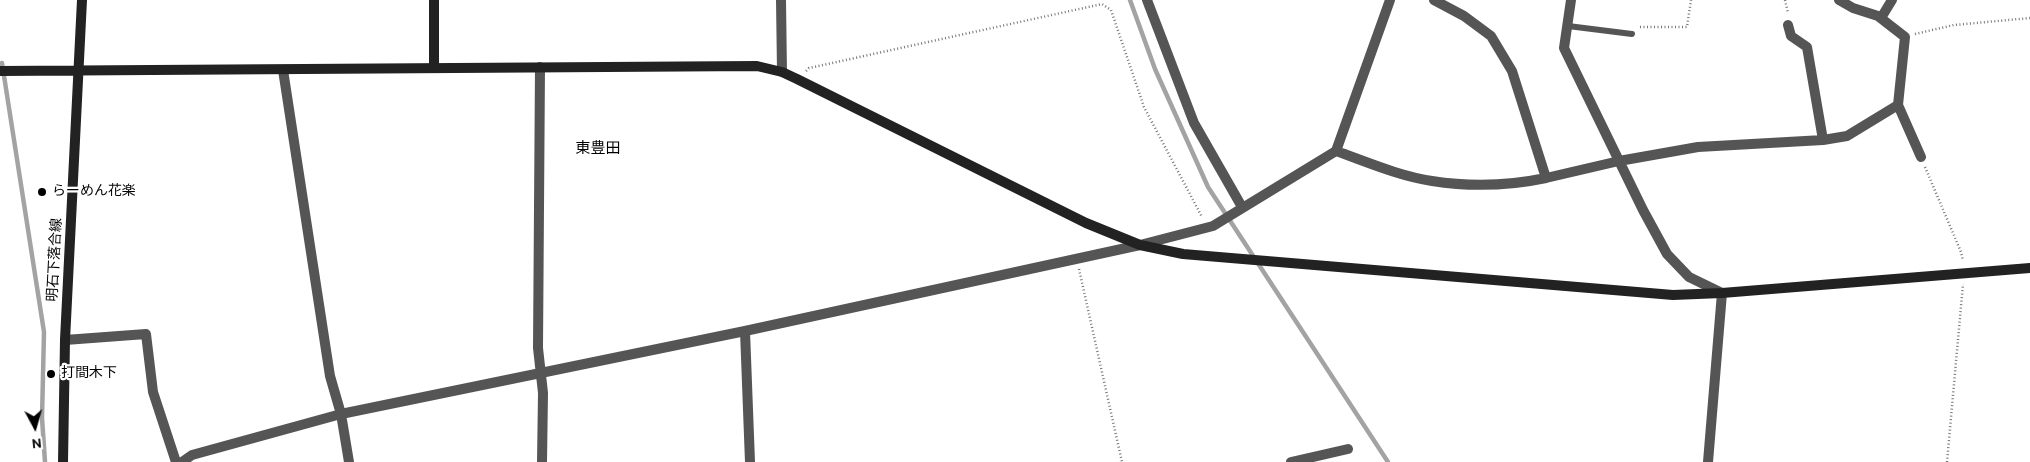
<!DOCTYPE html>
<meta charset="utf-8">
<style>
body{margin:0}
#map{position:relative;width:2030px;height:462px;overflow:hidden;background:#fff;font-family:Overpass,sans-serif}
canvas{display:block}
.north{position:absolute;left:10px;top:402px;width:50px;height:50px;-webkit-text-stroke:4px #fff;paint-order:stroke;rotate:174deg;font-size:14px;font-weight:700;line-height:20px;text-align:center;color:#000}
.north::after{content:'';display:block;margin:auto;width:18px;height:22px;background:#000;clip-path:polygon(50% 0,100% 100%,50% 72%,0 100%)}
</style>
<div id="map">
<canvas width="2030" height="462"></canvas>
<div class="north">N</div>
</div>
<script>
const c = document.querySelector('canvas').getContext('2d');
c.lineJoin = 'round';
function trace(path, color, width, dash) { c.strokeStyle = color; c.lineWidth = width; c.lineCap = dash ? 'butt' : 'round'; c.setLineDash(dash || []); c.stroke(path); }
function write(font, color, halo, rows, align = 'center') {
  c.font = font + ' Overpass,"Noto Sans JP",sans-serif'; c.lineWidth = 4.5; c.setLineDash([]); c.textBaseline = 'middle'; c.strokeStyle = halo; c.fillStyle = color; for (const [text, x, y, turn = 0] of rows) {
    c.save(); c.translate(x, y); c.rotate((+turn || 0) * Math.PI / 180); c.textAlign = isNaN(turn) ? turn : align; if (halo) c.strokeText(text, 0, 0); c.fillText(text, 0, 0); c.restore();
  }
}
const stream = new Path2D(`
 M1130,0L1155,69L1208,187L1388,462
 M2,63L44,332L42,418L45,462`);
const path = new Path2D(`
 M1785,0L1788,13
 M1640,27H1687L1691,0
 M1915,34L1954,25L2030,18
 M806,71L809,68L1102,4L1111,10L1144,107L1202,217
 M1925,167L1961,252L1963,261
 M1079,269L1122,462
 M1947,462L1963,284`);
const lane = new Path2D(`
 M1568,26L1632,34`);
const street = new Path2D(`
 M781,0L782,72
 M1147,0L1194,123L1242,207
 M1571,0L1564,48L1643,210L1667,254L1689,277L1722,293L1708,462
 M1839,0L1853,8L1878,16L1905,37L1898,105L1921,157
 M1881,18L1892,0
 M1788,25L1791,36L1807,47L1823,140
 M540,67L538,348L543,393L542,462
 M283,70L330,376L341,414L349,462
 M1336,151C1367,162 1399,176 1432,181C1470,187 1508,186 1546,178L1512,71L1491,36L1464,16L1434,0
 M1546,178L1619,161L1698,147L1823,140L1847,136L1898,105
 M745,331L750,462
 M65,340L146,334L153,392L176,462
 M182,462L192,455L341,414L745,331L1140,245L1213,226L1336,151L1390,0
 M1291,462L1348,449`);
const secondary = new Path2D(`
 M434,0V67
 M0,71L757,66L782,72L797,79L1086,223L1140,245L1183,254L1673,295L1722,293L2030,268
 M63,462L65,340L82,0`);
const markers = [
 [42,192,5,"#000"],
 [51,374,5,"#000"]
];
const poiNames = [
 ["らーめん花楽",52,192],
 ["打間木下",61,374]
];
const streetNames = [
 ["明石下落合線",56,260,-87]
];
const neighbourhoodNames = [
 ["東豊田",598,150]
];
trace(stream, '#a3a3a3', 4.5);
trace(path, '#777', 2.5, [1, 2.5]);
trace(lane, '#555', 6);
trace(street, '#555', 10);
trace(secondary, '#222', 10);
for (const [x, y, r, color] of markers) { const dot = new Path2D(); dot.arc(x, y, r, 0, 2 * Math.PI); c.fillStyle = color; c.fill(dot); trace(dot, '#fff', 2); }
write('14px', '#000', '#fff', poiNames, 'left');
write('14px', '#000', '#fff', streetNames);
write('15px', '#000', '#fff', neighbourhoodNames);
</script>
